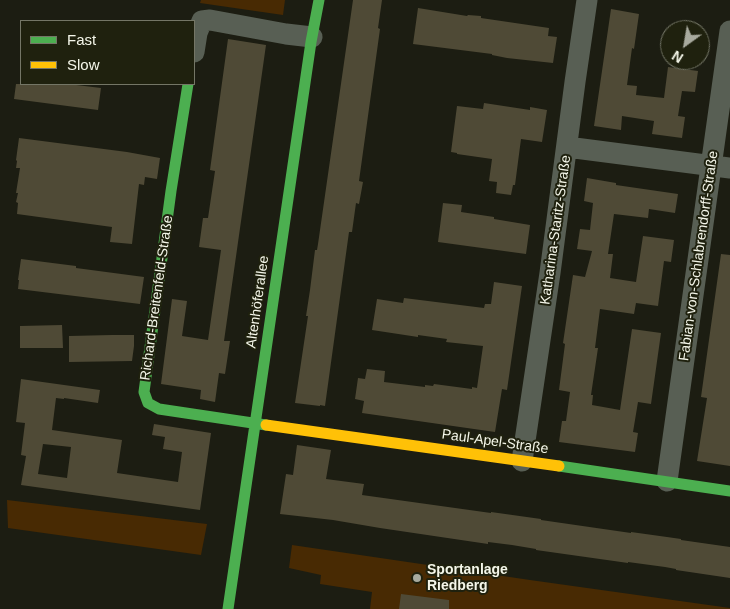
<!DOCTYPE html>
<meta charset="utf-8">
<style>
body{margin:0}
#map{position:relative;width:730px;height:609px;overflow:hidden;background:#1c1d12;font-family:Helvetica,sans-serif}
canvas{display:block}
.legend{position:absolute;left:20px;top:20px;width:175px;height:65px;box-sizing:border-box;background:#1f210e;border:1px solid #747666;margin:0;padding:6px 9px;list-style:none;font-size:15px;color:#f4f6e9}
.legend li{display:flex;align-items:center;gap:10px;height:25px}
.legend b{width:25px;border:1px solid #747666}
.north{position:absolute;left:660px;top:20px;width:50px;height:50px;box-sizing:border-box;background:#1f210e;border:1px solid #747666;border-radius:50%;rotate:212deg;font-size:14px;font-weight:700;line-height:20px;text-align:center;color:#f4f6e9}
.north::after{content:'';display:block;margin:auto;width:18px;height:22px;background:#a8aa9e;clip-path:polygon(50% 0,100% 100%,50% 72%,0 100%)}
</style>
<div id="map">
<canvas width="730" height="609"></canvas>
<ul class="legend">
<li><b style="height:6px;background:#4caf50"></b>Fast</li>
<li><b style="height:6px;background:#ffc107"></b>Slow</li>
</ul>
<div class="north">N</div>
</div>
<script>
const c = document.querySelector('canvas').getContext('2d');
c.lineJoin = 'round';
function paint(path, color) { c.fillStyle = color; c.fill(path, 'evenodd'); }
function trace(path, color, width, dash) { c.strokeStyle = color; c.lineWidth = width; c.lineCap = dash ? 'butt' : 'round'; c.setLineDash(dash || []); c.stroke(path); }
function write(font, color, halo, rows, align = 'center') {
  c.font = font + ' Helvetica,sans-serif'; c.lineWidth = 4; c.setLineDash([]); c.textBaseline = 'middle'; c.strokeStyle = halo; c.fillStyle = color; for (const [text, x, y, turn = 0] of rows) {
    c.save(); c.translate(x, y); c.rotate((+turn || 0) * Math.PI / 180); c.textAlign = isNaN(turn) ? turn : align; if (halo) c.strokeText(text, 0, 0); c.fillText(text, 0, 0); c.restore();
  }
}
const green = new Path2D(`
 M201,0H285L283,15L200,3Z
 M7,500L207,524L201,555L8,528Z
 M292,545L530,580L730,608V609H370L372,592L320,584L321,575L289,568Z`);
const building = new Path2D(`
 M353,0H382L378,28L380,29L359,181L363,182L359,204L356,203L352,232H349L325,406L320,405V406L295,403L308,316H306L310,290L315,250H317L318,244Z
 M418,8L467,16L468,15L481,16V18L549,28L548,36L557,37L553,63L507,58L492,55V54L413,44Z
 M611,9L639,14L634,49L632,48L627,85L637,86L636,95L664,98L668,67L698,71L695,92L682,91L678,116L685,117L682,138L652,134L654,121L622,116L621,130L594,126Z
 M228,39L266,45L224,341H230L225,374L219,373L215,402L200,399L201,390L161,384L172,299L187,301L182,336L208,340L221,250L199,247L203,218H208L215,171L210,170Z
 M16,84H68L101,88L98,110L14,99Z
 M484,103L530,110V107L547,110L542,142L521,139L515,185H513L511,195L496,193L497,182L489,181L492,159L457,154V153L451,152L457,106L483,109Z
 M19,138L127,152L160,158L157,179L145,177L144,185L139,184L132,244L110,242L112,227L17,214L18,203L16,202L18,193H16L20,168H16L17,161L16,160Z
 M587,178L616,183V185L678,194L675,213L649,209L648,218L614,214L608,254H613L610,278L636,282L643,236L674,240L671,262L664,261L658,306L636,303L634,314L600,309L595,348H598L591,395H593L592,405L620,410L632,329L661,333L651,404L638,402L633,432L638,433L635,452L559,442L562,421H566L570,392L559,390L565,344L563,343L573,275L585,277L592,251L577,249L580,229L590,230L593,203L584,201Z
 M443,203L462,205L461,212L494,217V219L530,225L526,254L438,242Z
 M721,254L730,255V466L697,461L707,398L701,397Z
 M21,259L76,266V268L144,277L140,304L18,289L19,280H18Z
 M494,282L522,286L507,390L502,389L495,432L362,413L364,401L355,399L358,378L365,379L367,369L385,371L384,382L425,387V385L433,386L434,384L472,389V387L477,388L483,346L446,342L447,339L418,335V337L372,330L377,299L403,303L404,298L484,308L485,304H491Z
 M62,325L63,348H20V326Z
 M112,335H134V346L132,361L69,362V336Z
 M21,379L100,390L98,403L64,398V399L56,398L52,430L122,440L117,473L178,482L182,452L163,449L165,437L152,435L154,424L211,433L200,510L21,485L26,456L21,455L25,423L16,422ZM43,444L71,447L67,478L38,474Z
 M297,445L331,450L326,479L364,484L362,495L491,513V512L541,519V520L631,533V532L667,537L681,539V540L730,547V578L676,570V569L665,567L628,562V563L614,561L536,550V549L512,545L488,542V544L380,528L333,520L280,514L286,474L293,475Z
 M401,594L449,600V609H399Z`);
const street = new Path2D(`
 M194,52L197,33L202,21L210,20L286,34L312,37
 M567,147L730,168
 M522,461L550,273L575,82L587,0
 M667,481L730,31`);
const fast = new Path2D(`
 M188,84L171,191L144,392L148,403L159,409L266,425
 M559,466L730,491
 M228,609L311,42L319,0`);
const slow = new Path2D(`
 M266,425L559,466`);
const markers = [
 [417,578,5,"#a8aa9e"]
];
const streetNames = [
 ["Katharina-Staritz-Straße",556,230,-82],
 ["Fabian-von-Schlabrendorff-Straße",699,256,-82],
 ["Richard-Breitenfeld-Straße",157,298,-82],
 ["Altenhöferallee",258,302,-82],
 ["Paul-Apel-Straße",495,442,8]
];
const poiNames = [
 ["Sportanlage",427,570],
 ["Riedberg",427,586]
];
paint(green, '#482a03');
paint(building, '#4f4a36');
trace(street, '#585f54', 21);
trace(fast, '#4caf50', 11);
trace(slow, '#ffc107', 11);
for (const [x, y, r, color] of markers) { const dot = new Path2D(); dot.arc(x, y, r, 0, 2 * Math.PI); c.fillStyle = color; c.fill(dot); trace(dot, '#1f210e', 2); }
write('14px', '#f4f6e9', '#1f210e', streetNames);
write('bold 14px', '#f4f6e9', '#1f210e', poiNames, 'left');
</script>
